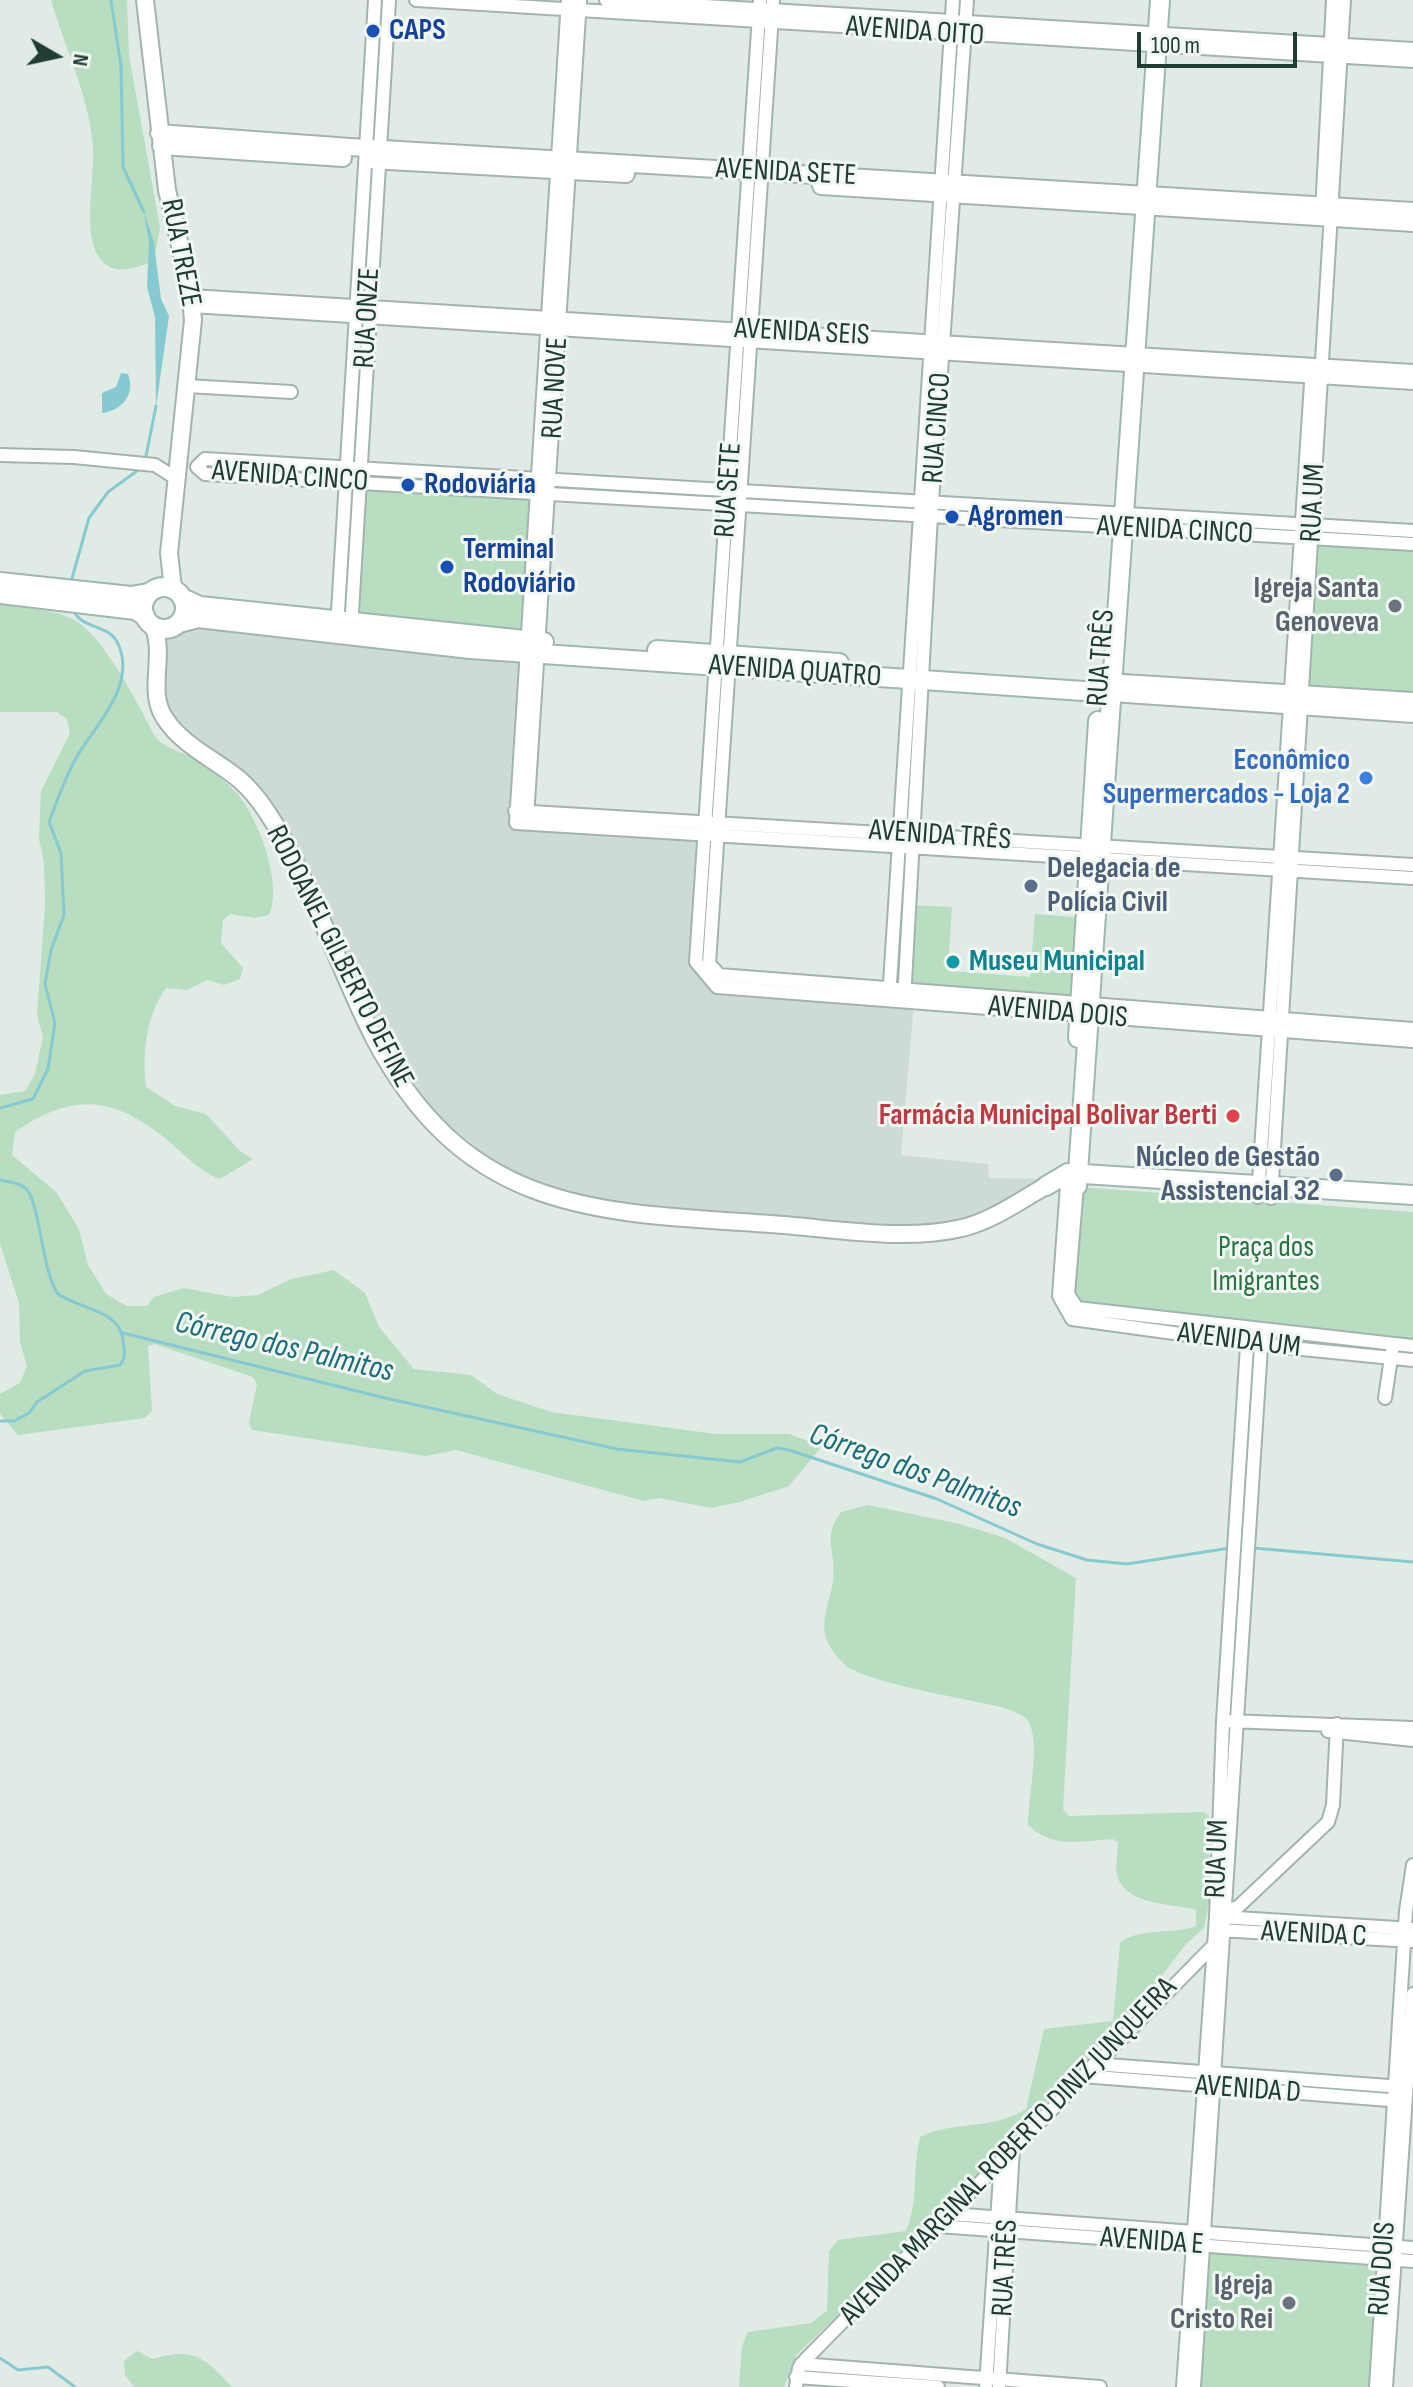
<!DOCTYPE html>
<meta charset="utf-8">
<style>
body{margin:0}
#map{position:relative;width:1413px;height:2387px;overflow:hidden;background:#e0ebe6;font-family:"Sofia Sans Condensed",sans-serif}
canvas{display:block}
.north{position:absolute;left:16px;top:16px;width:80px;height:80px;-webkit-text-stroke:6px #f1f8f4;paint-order:stroke;rotate:99deg;font-size:22px;font-weight:700;line-height:32px;text-align:center;color:#213c33}
.north::after{content:'';display:block;margin:auto;width:28px;height:36px;background:#213c33;clip-path:polygon(50% 0,100% 100%,50% 72%,0 100%)}
.scale{position:absolute;left:1137px;top:32px;width:160px;height:36px;box-sizing:border-box;border:4px solid #213c33;border-top:0;padding-left:10px;font-size:24px;line-height:28px;white-space:nowrap;color:#213c33;-webkit-text-stroke:6px #f1f8f4;paint-order:stroke}
</style>
<div id="map">
<canvas width="1413" height="2387"></canvas>
<div class="north">N</div>
<div class="scale">100 m</div>
</div>
<script>
const c = document.querySelector('canvas').getContext('2d');
c.lineJoin = 'round';
function paint(path, color) { c.fillStyle = color; c.fill(path, 'evenodd'); }
function trace(path, color, width, dash) { c.strokeStyle = color; c.lineWidth = width; c.lineCap = dash ? 'butt' : 'round'; c.setLineDash(dash || []); c.stroke(path); }
function write(font, color, halo, rows, align = 'center') {
  c.font = font + ' "Sofia Sans Condensed",sans-serif'; c.lineWidth = 6; c.setLineDash([]); c.textBaseline = 'middle'; c.strokeStyle = halo; c.fillStyle = color; for (const [text, x, y, turn = 0] of rows) {
    c.save(); c.translate(x, y); c.rotate((+turn || 0) * Math.PI / 180); c.textAlign = isNaN(turn) ? turn : align; if (halo) c.strokeText(text, 0, 0); c.fillText(text, 0, 0); c.restore();
  }
}
const built = new Path2D(`
 M180,625L525,654L514,822L705,836L695,963L717,988L914,1002L901,1155L988,1164L989,1178L1047,1179L996,1212L940,1225L900,1227L638,1208L586,1201L504,1170L432,1111L414,1083L353,979L299,851L257,796L187,739L160,702L164,645L169,633Z`);
const green = new Path2D(`
 M51,0H127L129,56L160,227L154,261C133,268 114,278 99,257C82,235 95,175 93,147C89,95 65,49 51,0Z
 M359,482L538,493L527,641L352,622Z
 M1313,539L1413,545V700L1302,693Z
 M0,604C22,608 48,609 68,617C102,629 139,707 156,738C170,752 190,753 205,765C214,773 225,781 233,789C257,813 284,884 269,915L255,918L230,914L223,920L221,943L243,968L240,979L224,985L207,980L187,990L166,988C146,1016 142,1053 146,1087L175,1106L206,1114L240,1151L253,1159L220,1179C196,1170 181,1150 161,1135C108,1094 68,1095 15,1132L12,1155L56,1192L79,1229L88,1265L106,1294L127,1306H147L154,1297L183,1288L233,1297L258,1295L291,1279L334,1270L365,1293L379,1327L414,1369L471,1375L497,1394L551,1412L716,1434H789L822,1446L789,1486L740,1502L711,1508L660,1498L644,1501L456,1450L426,1456L252,1430L249,1422L257,1384L253,1377L155,1344L148,1346L152,1411L145,1418L18,1435L0,1414V1394L20,1383L27,1366L20,1342L19,1303L0,1244V1095L25,1091L35,1074L43,1037L37,1015L45,905L44,863L39,839L41,791L70,733L67,719L57,712H0Z
 M910,905L952,907L948,971L1030,977L1035,914L1084,918L1079,1003L905,988Z
 M1079,1187L1413,1212V1342L1091,1311L1069,1294Z
 M868,1505L960,1524L1005,1538L1076,1578L1063,1809L1069,1816L1203,1812L1209,1815V1903L1204,1928L1186,1944L1138,2007L888,2269L797,2354L784,2387H739L742,2346L748,2332L811,2323L827,2311L829,2251L838,2240L906,2231C919,2202 912,2169 920,2137C953,2120 993,2131 1026,2109L1044,2029L1113,2021L1120,1943C1139,1927 1172,1935 1196,1926V1910C1171,1903 1125,1906 1117,1875C1115,1866 1118,1852 1118,1842L1113,1839C1082,1841 1052,1849 1028,1825C1028,1800 1041,1740 1028,1721C1023,1714 1013,1712 1005,1708C959,1697 892,1688 851,1669C843,1665 830,1649 827,1641C819,1620 831,1600 833,1581C837,1551 821,1539 841,1512Z
 M1204,2246L1384,2259L1376,2387H1194Z
 M137,2351L153,2359C194,2347 204,2357 232,2387H134L125,2375L124,2361Z`);
const water = new Path2D(`
 M144,212L154,243L161,299L169,316L156,407L155,317L147,287L149,242Z
 M121,373L128,374C136,394 122,411 102,413V393L116,387Z`);
const stream = new Path2D(`
 M111,0L121,66L123,167L144,212
 M145,461L156,406
 M71,582L89,518L108,492L141,468
 M0,1108L33,1099L48,1069L55,1023L45,984L51,950L64,915L61,853L49,822C58,799 66,774 79,753C98,723 135,685 119,646C110,622 81,631 73,609
 M0,1180C8,1182 18,1182 24,1187C40,1196 41,1271 58,1294C79,1309 120,1310 123,1340C124,1352 127,1355 120,1365L85,1371L37,1402L29,1413L14,1421H0
 M123,1333L385,1398L617,1449L740,1462L777,1448L789,1450L937,1499L1037,1544L1087,1560L1127,1564L1230,1548
 M1253,1548L1413,1562
 M0,2358L18,2370L48,2367L75,2387`);
const minor = new Path2D(`
 M416,0L1413,61
 M568,0L516,823L1413,878
 M606,0L1413,49
 M760,0L696,962L717,987L1413,1041
 M1322,212L1333,0
 M191,296L1413,371
 M192,306L1413,383
 M187,386L291,392
 M0,455L74,457L155,465L177,479
 M1413,531L205,459L197,467L205,474L1413,544
 M337,628L375,0
 M351,629L389,0
 M515,811L1413,865
 M527,817L580,0
 M715,970L709,964L773,0
 M715,970L719,975L1413,1029
 M889,999L953,0
 M904,1000L931,516L967,0
 M1067,1185L1059,1296L1072,1319L1261,1345L1413,1360
 M1077,1186L1068,1294L1077,1308L1413,1346
 M1258,1197L1311,383
 M1271,1198L1344,0
 M1385,1398L1392,1351
 M1228,1721L1413,1728
 M1328,1731L1413,1740
 M1219,1913L1238,1907L1328,1822L1333,1805L1337,1724
 M1221,1917L1413,1929
 M1218,1930L1413,1941
 M1094,2064L1402,2087
 M1082,2076L1402,2101
 M950,2214L1413,2248
 M938,2226L1413,2261
 M801,2364L1100,2387
 M796,2377L938,2387
 M986,2385L1001,2161
 M796,2387L799,2368L806,2359L1217,1942
 M999,2387L1013,2148
 M1183,2387L1216,1917L1223,1721L1248,1330
 M1194,2387L1262,1331
 M1376,2387L1406,1911L1413,1865
 M1386,2387L1413,1994`);
const tertiary = new Path2D(`
 M145,0L167,190L190,288L193,320L169,553L173,588
 M159,133L350,147L1413,211
 M161,146L343,158
 M370,160L626,174
 M821,186L1413,223
 M153,626C166,655 147,690 164,717C182,746 215,759 240,780C263,800 282,835 295,862C324,920 345,981 374,1038C467,1214 595,1212 770,1224C832,1228 902,1242 962,1228C992,1221 1019,1201 1046,1186
 M1123,683L1413,701
 M1113,693L1413,714`);
const secondary = new Path2D(`
 M0,582L131,596L148,593
 M143 608a21 21 0 1 1 42 0a21 21 0 1 1-42 0Z
 M0,594L135,610L145,616
 M182,598L200,606L544,642
 M179,623L198,618L470,649L1113,693
 M657,650L839,663
 M1078,1038L1098,721
 M1046,1186L1068,1173L1413,1195
 M1077,1186L1160,0`);
const markers = [
 [373,31,8,"#1a4fb4"],
 [408,485,8,"#1a4fb4"],
 [952,517,8,"#1a4fb4"],
 [447,567,8,"#1a4fb4"],
 [1395,606,8,"#6b7280"],
 [1366,778,8,"#3f7fe0"],
 [1031,886,8,"#5c6f8a"],
 [953,962,8,"#0f9aa8"],
 [1233,1116,8,"#e0444e"],
 [1336,1175,8,"#5c6f8a"],
 [1289,2303,8,"#6b7280"]
];
const transitNames = [
 ["CAPS",389,31],
 ["Rodoviária",424,485],
 ["Agromen",968,517],
 ["Terminal",463,550],
 ["Rodoviário",463,584]
];
const streetNames = [
 ["AVENIDA OITO",915,32,4],
 ["AVENIDA SETE",786,173,3],
 ["RUA TREZE",180,253,79],
 ["RUA ONZE",368,318,-87],
 ["AVENIDA SEIS",802,333,3],
 ["RUA NOVE",556,388,-87],
 ["RUA CINCO",938,428,-86],
 ["AVENIDA CINCO",290,477,4],
 ["RUA SETE",729,490,-86],
 ["RUA UM",1314,503,-87],
 ["AVENIDA CINCO",1175,531,3],
 ["RUA TRÊS",1102,658,-86],
 ["AVENIDA QUATRO",795,672,4],
 ["AVENIDA TRÊS",940,836,4],
 ["RODOANEL GILBERTO DEFINE",339,957,63],
 ["AVENIDA DOIS",1058,1013,5],
 ["AVENIDA UM",1239,1341,7],
 ["RUA UM",1218,1859,-88],
 ["AVENIDA C",1314,1935,3],
 ["AVENIDA D",1248,2090,4],
 ["AVENIDA MARGINAL ROBERTO DINIZ JUNQUEIRA",1009,2152,-46],
 ["AVENIDA E",1152,2242,4],
 ["RUA TRÊS",1006,2268,-87],
 ["RUA DOIS",1383,2269,-86]
];
const worshipNames = [
 ["Igreja Santa",1379,589],
 ["Genoveva",1379,623],
 ["Igreja",1273,2286],
 ["Cristo Rei",1273,2320]
];
const shopNames = [
 ["Econômico",1350,761],
 ["Supermercados - Loja 2",1350,795]
];
const serviceNames = [
 ["Delegacia de",1047,869],
 ["Polícia Civil",1047,903],
 ["Núcleo de Gestão",1320,1158,"right"],
 ["Assistencial 32",1320,1192,"right"]
];
const cultureNames = [
 ["Museu Municipal",969,962]
];
const healthNames = [
 ["Farmácia Municipal Bolivar Berti",1217,1116]
];
const parkNames = [
 ["Praça dos",1266,1248],
 ["Imigrantes",1266,1282]
];
const waterNames = [
 ["Córrego dos Palmitos",284,1348,13],
 ["Córrego dos Palmitos",915,1472,20]
];
paint(built, '#cedbd5');
paint(green, '#b8ddc1');
paint(water, '#87c9d1');
trace(stream, '#87c9d1', 3);
trace(minor, '#a3b3ad', 16);
trace(tertiary, '#a3b3ad', 20);
trace(secondary, '#9fb7ad', 22);
trace(minor, '#fff', 12);
trace(tertiary, '#fff', 16);
trace(secondary, '#fff', 18);
for (const [x, y, r, color] of markers) { const dot = new Path2D(); dot.arc(x, y, r, 0, 2 * Math.PI); c.fillStyle = color; c.fill(dot); trace(dot, '#f1f8f4', 3); }
write('bold 30px', '#164399', '#f1f8f4', transitNames, 'left');
write('30px', '#213c33', '#f1f8f4', streetNames);
write('bold 30px', '#5b616d', '#f1f8f4', worshipNames, 'right');
write('bold 30px', '#366cbe', '#f1f8f4', shopNames, 'right');
write('bold 30px', '#4e5e75', '#f1f8f4', serviceNames, 'left');
write('bold 30px', '#0d838f', '#f1f8f4', cultureNames, 'left');
write('bold 30px', '#be3a42', '#f1f8f4', healthNames, 'right');
write('30px', '#2a7343', '#f1f8f4', parkNames);
write('italic 32px', '#1a6d78', '#f1f8f4', waterNames);
</script>
